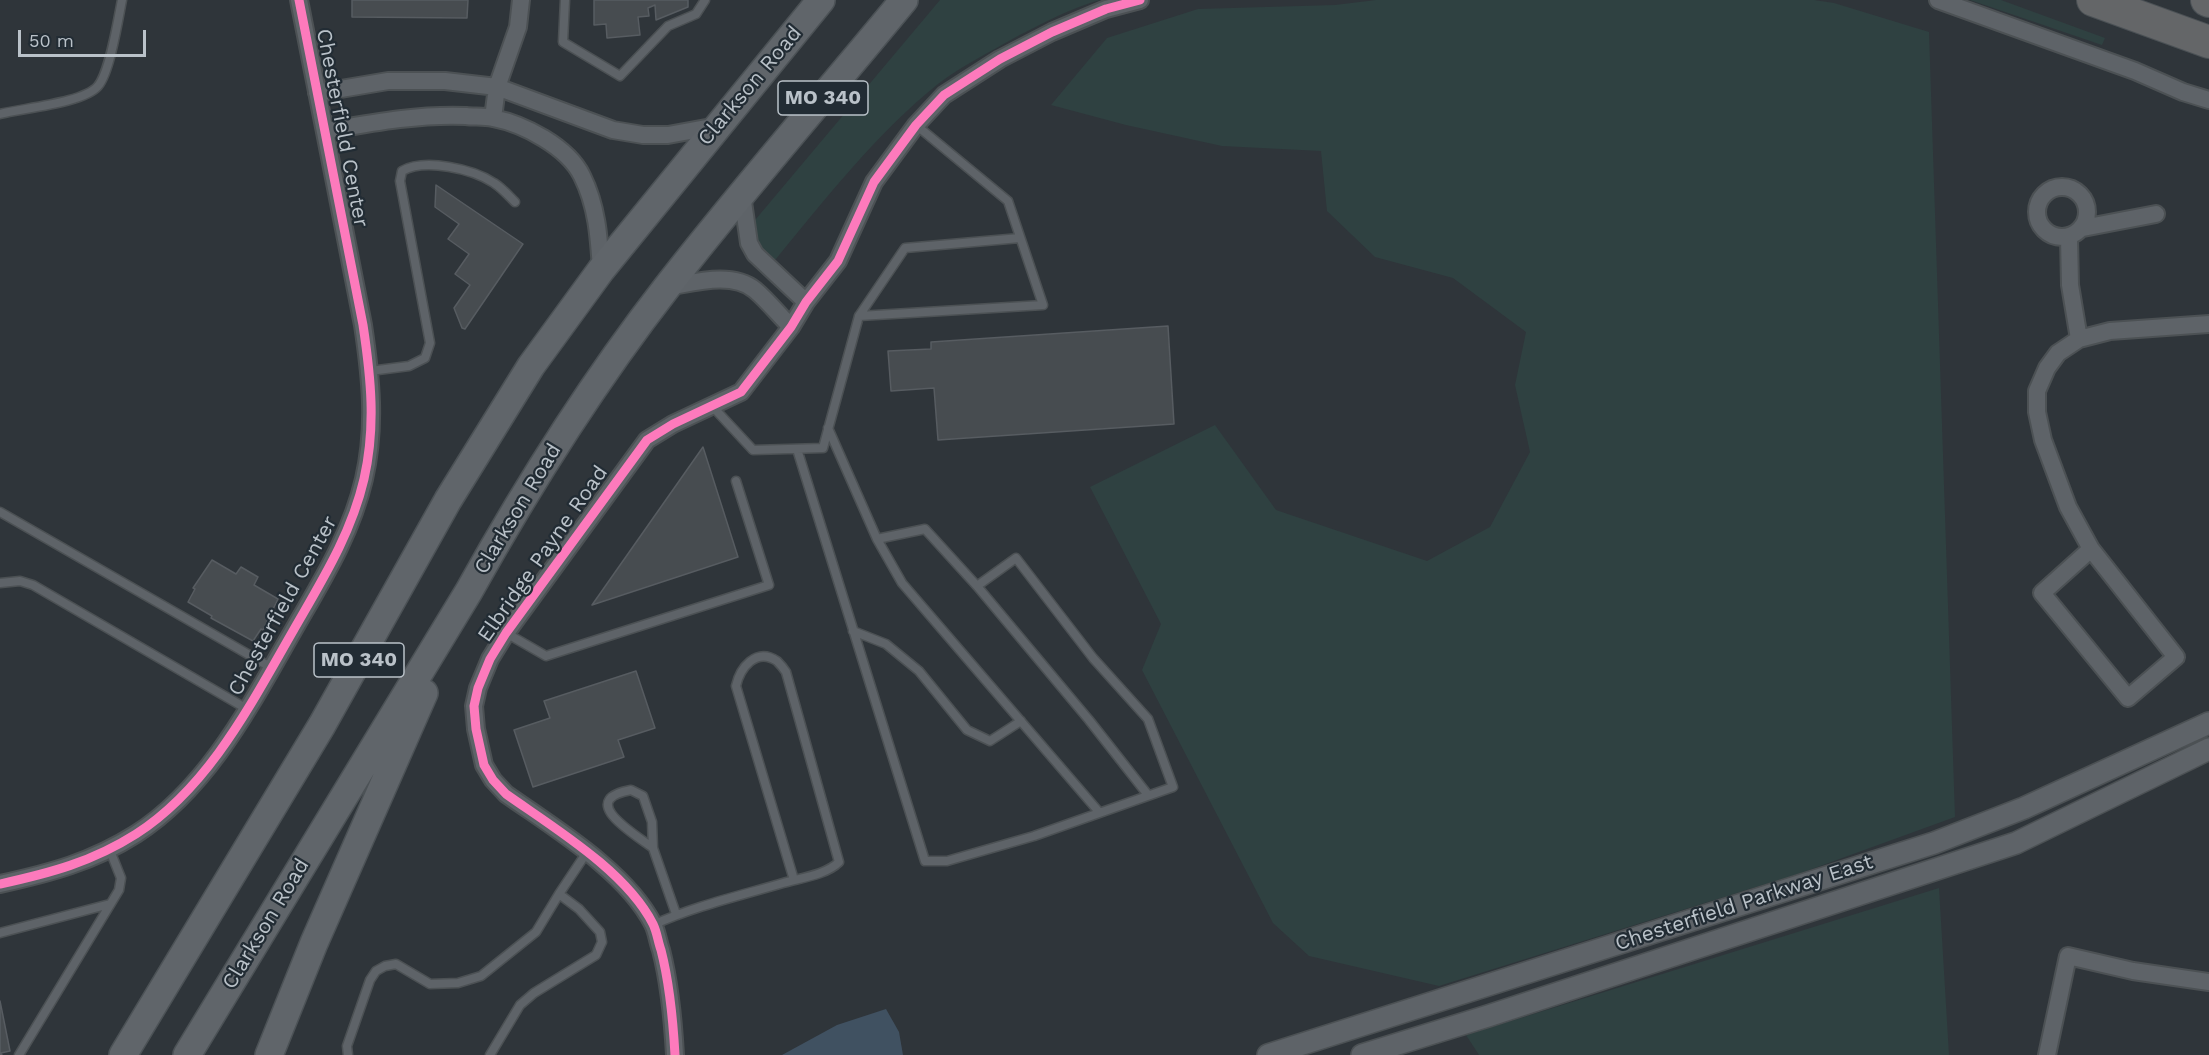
<!DOCTYPE html>
<style>
body{margin:0}
#map{position:relative;width:2209px;height:1055px;overflow:hidden;background:#2f353a;font-family:"Work Sans",sans-serif}
canvas{display:block}
.scale{position:absolute;left:18px;top:30px;width:128px;height:27px;box-sizing:border-box;border:3px solid #bac2c9;border-top:0;padding-left:8px;font-size:18px;line-height:21px;white-space:nowrap;color:#bac2c9;-webkit-text-stroke:4px #222c34;paint-order:stroke}
</style>
<div id="map">
<canvas width="2209" height="1055"></canvas>
<div class="scale">50 m</div>
</div>
<script>
const c = document.querySelector('canvas').getContext('2d');
c.lineJoin = 'round';
function paint(path, color) { c.fillStyle = color; c.fill(path, 'evenodd'); }
function trace(path, color, width, dash) { c.strokeStyle = color; c.lineWidth = width; c.lineCap = dash ? 'butt' : 'round'; c.setLineDash(dash || []); c.stroke(path); }
function write(font, color, halo, rows, align = 'center') {
  c.font = font + ' "Work Sans",sans-serif'; c.lineWidth = 4.5; c.setLineDash([]); c.textBaseline = 'middle'; c.strokeStyle = halo; c.fillStyle = color; for (const [text, x, y, turn = 0] of rows) {
    c.save(); c.translate(x, y); c.rotate((+turn || 0) * Math.PI / 180); c.textAlign = isNaN(turn) ? turn : align; if (halo) c.strokeText(text, 0, 0); c.fillText(text, 0, 0); c.restore();
  }
}
const green = new Path2D(`
 M940,0H1100C1071,8 1043,23 1016,37C990,52 961,66 938,84C876,134 826,198 776,259H763L745,232Z
 M1376,0H1814L1834,3L1929,32L1955,817L1801,873L1439,986L1309,956L1273,923L1142,670L1161,624L1090,487L1215,425L1276,510L1427,561L1490,527L1530,452L1515,385L1526,332L1453,278L1375,257L1327,211L1321,151L1222,146L1126,125L1051,105L1107,38L1198,9L1335,5Z
 M1970,0H2001L2105,38L2102,45Z
 M1939,888L1949,1055H1479L1466,1035Z`);
const water = new Path2D(`
 M886,1009L899,1032L903,1055H782L837,1025Z`);
const building = new Path2D(`
 M352,0H468L467,18L352,17Z
 M594,0H688V7L656,20L655,5L648,8L649,16L638,17L640,35L607,38L606,24L594,25Z
 M436,185L523,244L465,329L462,328L454,308L470,285L455,274L469,254L448,239L459,224L435,207Z
 M1168,326L1174,424L938,440L934,388L891,391L888,351L931,349V342Z
 M703,447L738,557L592,605Z
 M212,560L236,574L241,567L258,577L254,585L278,599L263,630L261,629L253,641L211,618L212,616L188,602L195,589L193,588Z
 M636,671L655,728L618,740L624,757L533,787L514,730L550,718L544,701Z
 M0,1001L10,1051L1,1053L2,1055H0Z`);
const service = new Path2D(`
 M565,0L563,42L620,76L668,26L696,14L705,0
 M0,114C23,108 84,103 98,86C110,72 118,20 122,0
 M859,316L905,248L1020,238
 M370,371L409,366L425,358L430,343L400,181L402,171C425,158 473,169 494,183C502,188 509,196 515,202
 M712,406L753,450L823,448L859,316L1043,305L1008,201L916,125
 M797,449L925,861H947L1034,836L1173,787L1148,719L1093,658L1016,558L977,586L925,529L877,539L828,428
 M0,512L272,668
 M877,539L902,583L1099,812
 M0,583L20,581L33,585L247,709
 M977,586L1089,720L1148,795
 M853,631L886,644L919,671L967,730L990,741L1021,721
 M506,633L546,656L769,585L736,481
 M653,848C636,835 575,800 631,790L643,796L652,822L653,848L676,914
 M653,925C695,906 739,896 783,883C800,878 826,875 839,862L786,672C784,669 780,664 777,661C756,647 740,668 736,686L794,880
 M0,933L110,904
 M19,1055L119,890L121,878L109,848
 M348,1055L347,1046L370,980L376,971L385,966L396,964L430,984L458,983L481,976L536,932L559,894
 M490,1055L520,1005L534,993L596,955L602,942L600,932L579,909L559,894L587,852`);
const minor = new Path2D(`
 M1938,0L2135,71L2183,92L2209,100
 M317,93L388,81H445L497,87L613,130L643,135H668L717,126
 M493,118L497,87L518,27L521,0
 M325,131C371,123 418,114 466,116C474,117 484,116 493,118C524,124 568,147 582,176C597,206 599,237 601,270
 M2037 212a25 25 0 1 1 50 0a25 25 0 1 1-50 0Z
 M742,195L749,243L755,254L806,302
 M2083,228L2156,214
 M2069,237L2070,285L2079,339L2058,353L2047,368L2037,391V412L2043,440L2068,507L2091,549L2176,657L2128,698L2042,593L2091,549
 M667,287C693,283 732,271 755,290C768,301 779,315 791,327
 M2079,339L2110,331L2209,324
 M0,884C50,873 92,862 136,834C209,787 251,704 293,631C321,582 351,535 364,479C376,427 371,378 363,325L299,0
 M675,1055C673,1019 670,985 661,950C658,942 657,932 653,924C626,871 554,828 506,794L493,780L484,765L476,729L474,706L478,688L490,659L506,633L647,440L673,424L741,392L791,327L806,302L838,261L874,182L916,125L944,95L1000,59L1052,32L1106,9L1140,0
 M2047,1055L2068,956L2133,971L2209,982`);
const tertiary = new Path2D(`
 M1268,1055L1934,843L2024,808L2209,723
 M1362,1055L1488,1016L2016,843L2209,749`);
const primary = new Path2D(`
 M123,1055L322,725L448,500L531,366L601,270L821,0
 M187,1055L469,591C528,485 593,382 667,287C743,189 825,96 904,0
 M269,1055L314,943L424,693`);
const motorway = new Path2D(`
 M2093,0L2209,42
 M2207,0L2209,1`);
const cycleway = new Path2D(`
 M0,884C50,873 92,862 136,834C209,787 251,704 293,631C321,582 351,535 364,479C376,427 371,378 363,325L299,0
 M675,1055C673,1019 670,985 661,950C658,942 657,932 653,924C626,871 554,828 506,794L493,780L484,765L476,729L474,706L478,688L490,659L506,633L647,440L673,424L741,392L791,327L806,302L838,261L874,182L916,125L944,95L1000,59L1052,32L1106,9L1140,0`);
const shields = [
 [823,98,90],
 [359,660,90]
];
const shieldNames = [
 ["MO 340",823,98],
 ["MO 340",359,660]
];
const streetNames = [
 ["Clarkson Road",750,86,-50],
 ["Chesterfield Center",342,128,79],
 ["Clarkson Road",518,509,-59],
 ["Elbridge Payne Road",543,554,-55],
 ["Chesterfield Center",283,606,-61],
 ["Chesterfield Parkway East",1744,903,-18],
 ["Clarkson Road",266,924,-59]
];
paint(green, '#2f4141');
paint(water, '#405161');
paint(building, '#474c50');
trace(building, '#575c61', 1.5);
trace(service, '#4c5154', 11);
trace(minor, '#4c5154', 20);
trace(tertiary, '#4c5154', 24);
trace(primary, '#4c5256', 30);
trace(motorway, '#4b5155', 34);
trace(service, '#5e6368', 8);
trace(minor, '#5e6368', 16);
trace(tertiary, '#5e6368', 21);
trace(primary, '#60656a', 27);
trace(motorway, '#646668', 32);
trace(cycleway, '#fd7abc', 9);
for (const [x, y, w] of shields) { const box = new Path2D(); box.roundRect(x - w / 2, y - 17, w, 34, 4.5); c.fillStyle = '#222c34'; c.fill(box); trace(box, '#bac2c9', 1.5); }
write('bold 20px', '#bac2c9', null, shieldNames);
write('21px', '#bac2c9', '#222c34', streetNames);
</script>
